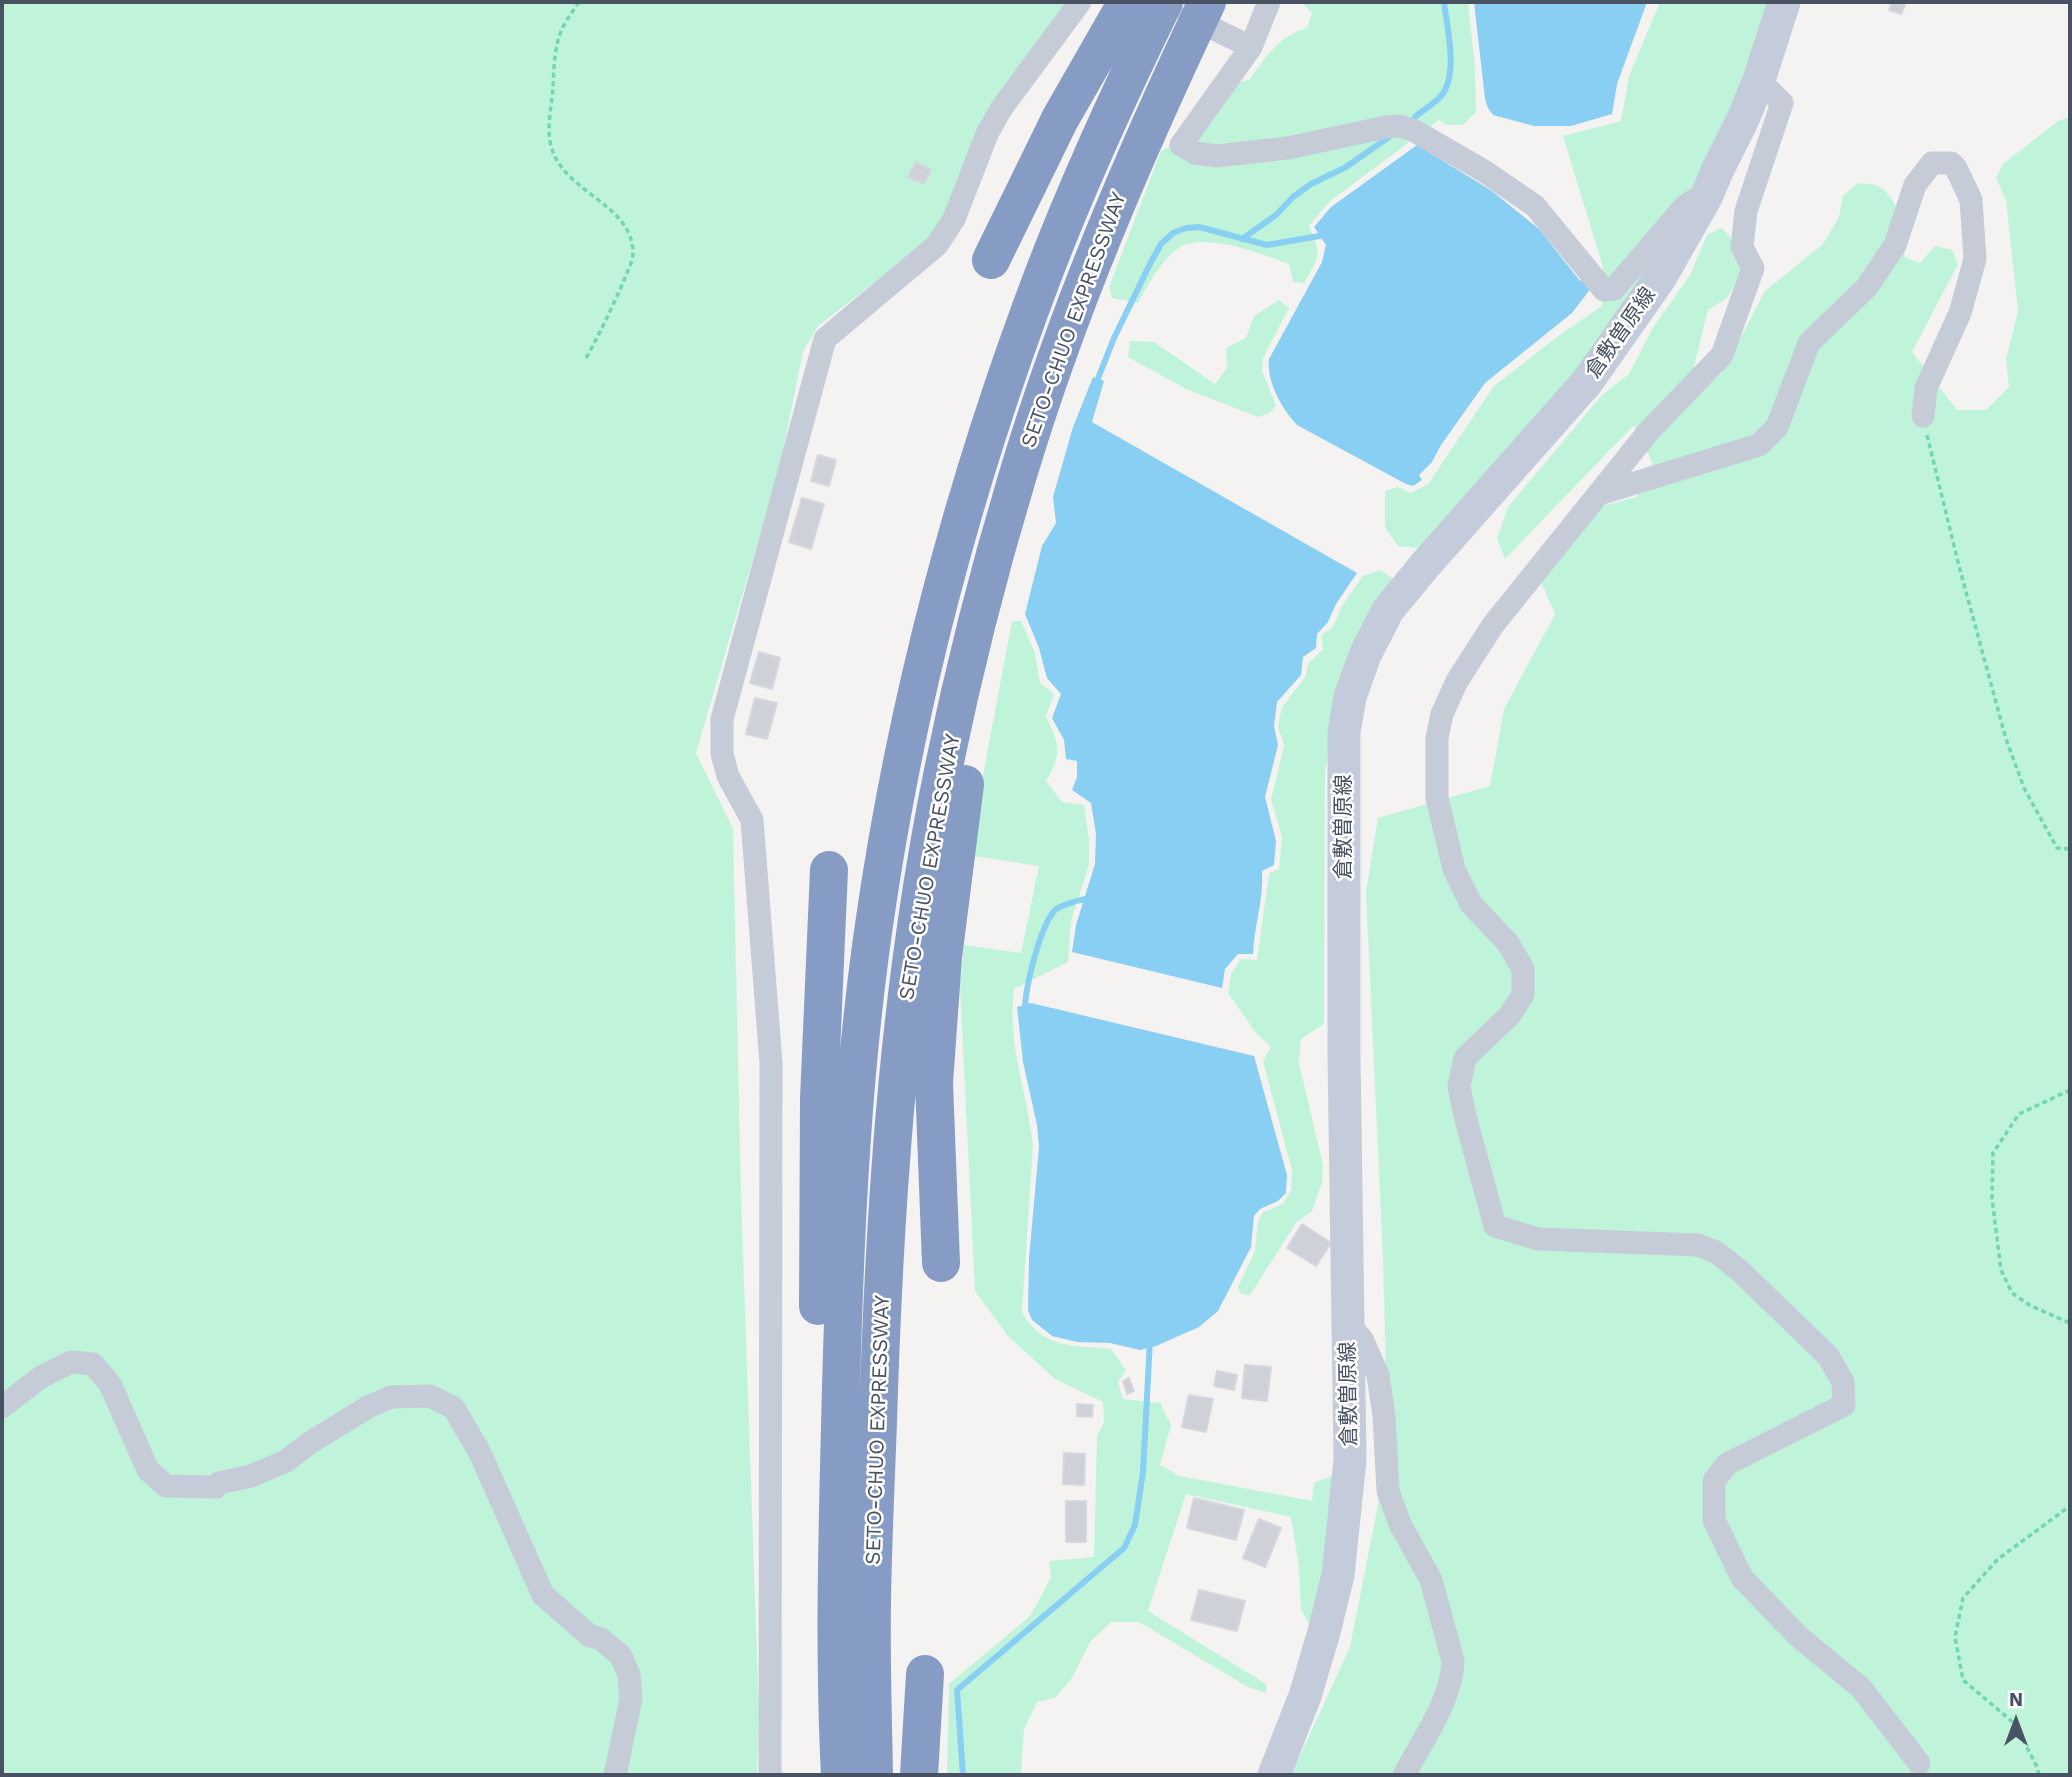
<!DOCTYPE html>
<meta charset="utf-8">
<style>
body{margin:0}
#map{position:relative;width:2072px;height:1777px;overflow:hidden;background:#f5f3f2;font-family:"Work Sans",sans-serif}
canvas{display:block}
.frame{position:absolute;inset:0;border:4px solid #485262;pointer-events:none}
.north{position:absolute;left:1981px;top:1686px;width:70px;height:70px;-webkit-text-stroke:5px #fff;paint-order:stroke;rotate:0deg;font-size:19px;font-weight:700;line-height:28px;text-align:center;color:#485262}
.north::after{content:'';display:block;margin:auto;width:24px;height:32px;background:#485262;clip-path:polygon(50% 0,100% 100%,50% 72%,0 100%)}
</style>
<div id="map">
<canvas width="2072" height="1777"></canvas>
<div class="frame"></div>
<div class="north">N</div>
</div>
<script>
const c = document.querySelector('canvas').getContext('2d');
c.lineJoin = 'round';
function paint(path, color) { c.fillStyle = color; c.fill(path, 'evenodd'); }
function trace(path, color, width, dash) { c.strokeStyle = color; c.lineWidth = width; c.lineCap = dash ? 'butt' : 'round'; c.setLineDash(dash || []); c.stroke(path); }
function write(font, color, halo, rows, align = 'center') {
  c.font = font + ' "Work Sans","Noto Sans JP",sans-serif'; c.lineWidth = 5; c.setLineDash([]); c.textBaseline = 'middle'; c.strokeStyle = halo; c.fillStyle = color; for (const [text, x, y, turn = 0] of rows) {
    c.save(); c.translate(x, y); c.rotate((+turn || 0) * Math.PI / 180); c.textAlign = isNaN(turn) ? turn : align; if (halo) c.strokeText(text, 0, 0); c.fillText(text, 0, 0); c.restore();
  }
}
const green = new Path2D(`
 M2,2H1067L938,229L910,255L818,326L803,352L779,470L696,753L733,829L741,1196L759,1714L757,1775H2Z
 M1301,2H1468L1475,68L1476,112L1463,125H1446L1439,120L1330,201L1309,226C1322,256 1320,255 1304,283L1293,282L1289,264C1263,254 1201,230 1177,249C1159,263 1149,284 1138,303L1112,298L1109,287L1161,151L1200,133L1234,83L1249,80C1267,56 1277,37 1307,28L1312,13Z
 M1660,2H1773L1712,157L1637,291L1583,366L1419,548L1398,546L1385,527V491L1398,487L1411,493L1428,484L1494,386L1561,334L1602,306L1603,267L1563,136L1621,121L1629,76Z
 M2070,117V1775H1291L1350,1647L1388,1454L1383,1259L1366,892L1378,818L1490,786L1504,709L1555,614L1541,582L1601,506L1637,497L1653,464L1634,425L1505,559L1497,539L1508,507L1602,395L1629,374L1652,329L1690,275L1707,235L1721,228L1730,236L1745,269L1727,298L1708,310L1693,371L1721,375L1765,291L1823,244L1839,217L1843,196L1858,183C1863,184 1871,183 1875,185C1902,195 1901,234 1905,257L1920,263L1935,246L1952,250L1958,264L1912,352L1957,410H1986L2009,387L2006,359L2018,311L2006,200L1996,178L2003,164L2058,121Z
 M1279,300L1289,308L1263,358L1262,371L1276,405L1270,413L1258,417L1184,388L1128,357L1130,341L1154,342L1215,384L1227,368L1226,348L1246,338L1254,316Z
 M1380,570L1395,580L1335,719L1325,772L1324,1024L1301,1039L1299,1063L1323,1165L1322,1183L1312,1211L1296,1223L1250,1295L1241,1294L1238,1287L1255,1251L1258,1221L1263,1212L1283,1204L1291,1190L1292,1171L1263,1061L1271,1047L1256,1033L1228,993L1231,974L1241,959L1257,960L1269,873L1279,869L1282,837L1271,800L1284,746L1278,726L1282,707L1306,676L1308,664L1323,649L1321,635L1333,627L1343,604L1363,576Z
 M1012,621H1021L1035,653L1040,683L1054,694L1046,716C1059,745 1063,753 1046,781L1062,802L1084,805L1089,839V865L1071,921L1068,962L1014,989C1007,1047 1027,1089 1033,1145L1022,1312C1043,1350 1073,1345 1111,1349L1126,1370L1118,1382L1123,1399L1160,1403L1171,1425L1160,1465L1180,1476L1312,1501L1314,1483L1332,1476V1523L1313,1632L1301,1610L1299,1568L1291,1517L1186,1494L1148,1611L1266,1684V1693L1248,1687L1139,1622H1111L1090,1642L1072,1678L1055,1698L1037,1702L1024,1729L1021,1775H947L949,1684L1030,1616L1051,1578L1049,1561L1094,1557L1097,1436L1104,1423L1103,1402L1055,1379L1008,1336L975,1291L960,988L964,945L1021,953L1039,866L974,856L980,791Z`);
const water = new Path2D(`
 M1474,2H1647L1617,84L1612,114L1571,126H1534L1493,115L1488,108L1485,99Z
 M1417,145L1492,191L1539,229L1580,281L1584,278L1592,287L1572,313L1485,383L1441,445L1432,462L1419,475L1422,480L1413,486L1406,484L1297,425C1282,409 1266,381 1269,359L1322,262L1326,245L1314,227L1331,207Z
 M1093,377L1104,381L1092,422L1357,573L1336,604L1328,622L1317,634L1316,648L1303,657L1301,675L1277,702L1274,726L1278,745L1265,797L1276,841L1274,865L1262,871C1264,899 1254,926 1253,954H1238L1225,969L1222,988L1072,952L1076,925L1095,864L1096,834L1091,803L1072,790L1077,777V761L1066,759L1064,740L1052,718L1061,694L1047,678L1039,648L1025,614L1042,546L1056,523L1053,497L1073,427Z
 M1031,1003L1254,1056L1287,1175L1286,1193L1278,1201L1260,1209L1254,1216L1251,1247L1218,1311L1199,1327L1156,1346L1140,1350L1110,1343L1077,1342L1052,1336L1032,1320L1028,1310L1029,1258L1039,1147L1037,1125L1023,1062L1017,1007Z`);
const stream = new Path2D(`
 M1415,117C1423,110 1434,104 1441,96C1459,75 1447,27 1444,2
 M1242,239L1276,215L1293,197L1311,184L1346,167L1389,137
 M1095,386L1114,338L1151,262L1161,244L1173,233L1186,228L1199,227L1267,245L1325,235
 M1025,1010C1025,988 1040,926 1055,910C1063,903 1082,900 1092,897
 M963,1775L957,1690L1124,1548L1135,1525L1143,1472L1150,1340`);
const building = new Path2D(`
 M1892,2H1906L1901,14L1889,10Z
 M916,162L931,170L924,184L908,177Z
 M818,455L836,460L829,486L811,481Z
 M802,498L824,504L811,549L789,542Z
 M759,652L780,658L772,689L750,683Z
 M755,698L777,703L767,739L746,734Z
 M1302,1224L1331,1243L1316,1266L1287,1248Z
 M1245,1365L1271,1367L1267,1401L1242,1398Z
 M1217,1371L1237,1375L1234,1390L1214,1386Z
 M1129,1378L1134,1391L1127,1394L1123,1381Z
 M1189,1395L1213,1399L1206,1432L1182,1427Z
 M1077,1404L1093,1405L1092,1417L1077,1416Z
 M1064,1453L1085,1454L1084,1485L1063,1484Z
 M1194,1498L1244,1510L1236,1540L1187,1528Z
 M1066,1501H1086V1542H1066Z
 M1259,1519L1281,1528L1265,1567L1243,1558Z
 M1199,1590L1245,1601L1237,1631L1191,1620Z`);
const path = new Path2D(`
 M579,2C573,11 566,20 562,29C554,47 554,68 553,87C552,105 547,122 550,141C558,192 633,202 633,253C633,261 628,270 625,278C613,306 600,333 585,360
 M1927,435L1959,566L2006,739L2024,788L2057,848L2070,849
 M2070,1090L2019,1114L1993,1153L1992,1198L2001,1270L2012,1293L2031,1306L2070,1323
 M2039,1775L2037,1767L2015,1724L1963,1680L1955,1637L1963,1598L1998,1559L2070,1506`);
const street = new Path2D(`
 M1189,17L1251,47L1181,145L1195,153L1216,156L1288,148L1386,127L1399,126L1413,130L1484,171L1535,206L1604,290L1614,289L1685,206L1696,199
 M1251,47L1269,2
 M1759,80L1782,103L1746,211L1742,247L1753,268L1722,355L1649,431L1493,625L1457,681L1442,714L1437,738V798L1454,869L1471,904L1508,943L1523,969V995L1509,1016L1465,1058L1459,1086L1465,1116L1495,1226L1538,1239L1698,1245L1716,1252L1740,1271L1828,1356L1843,1382L1844,1405L1727,1464L1714,1481V1520L1742,1578L1798,1636L1861,1688L1919,1763
 M1599,494L1759,445L1777,427L1809,343L1867,287L1895,245L1915,185L1932,163H1951L1956,168L1971,200L1975,259L1960,313L1926,388L1923,416
 M1348,1323L1362,1339L1378,1375L1384,1416L1388,1491L1400,1524L1431,1580L1453,1661C1452,1699 1422,1742 1404,1775
 M2,1407L41,1377L71,1362L93,1364L110,1384L148,1470L166,1486L216,1487L219,1483L251,1476L286,1461L311,1442L368,1407L391,1397L430,1396L454,1408L480,1453L543,1595L590,1636L601,1639L621,1656L629,1675L631,1699L615,1775
 M770,1775L771,1063L752,820L728,776L722,754V719L825,339L937,245L954,219L987,134L1001,109L1080,2`);
const secondary = new Path2D(`
 M1274,1775L1305,1696L1324,1632L1338,1575L1350,1460L1344,1057V732L1350,697L1365,655L1388,610L1426,564L1587,382L1660,278L1706,197L1718,169L1743,119L1759,80L1784,2`);
const highway = new Path2D(`
 M991,260L1060,119L1127,2
 M941,1263L934,1083L943,957L965,784
 M818,1306L819,1099L829,870
 M840,1775C834,1659 837,1543 840,1427C844,1260 850,1091 874,925C906,702 965,480 1045,270C1080,179 1121,90 1164,2
 M874,1775C873,1717 871,1659 872,1601C873,1531 877,1461 879,1390C886,1183 901,975 943,771C963,673 988,574 1017,478C1066,314 1134,156 1207,2
 M919,1775L925,1674`);
const streetNames = [
 ["SETO-CHUO EXPRESSWAY",1074,320,-70],
 ["倉敷曽原線",1621,333,-55],
 ["倉敷曽原線",1344,827,-90],
 ["SETO-CHUO EXPRESSWAY",930,867,-80],
 ["倉敷曽原線",1349,1394,-91],
 ["SETO-CHUO EXPRESSWAY",878,1430,-88]
];
paint(green, '#bff4db');
paint(water, '#89cff4');
trace(stream, '#89cff4', 6);
paint(building, '#ced1d8');
trace(building, '#d6d7de', 2);
trace(path, '#73d6b3', 3.5, [5, 3.5]);
trace(street, '#c5ccd8', 23);
trace(secondary, '#c4ccdc', 33);
trace(highway, '#879cc4', 38);
write('21px', '#485262', '#fff', streetNames);
</script>
